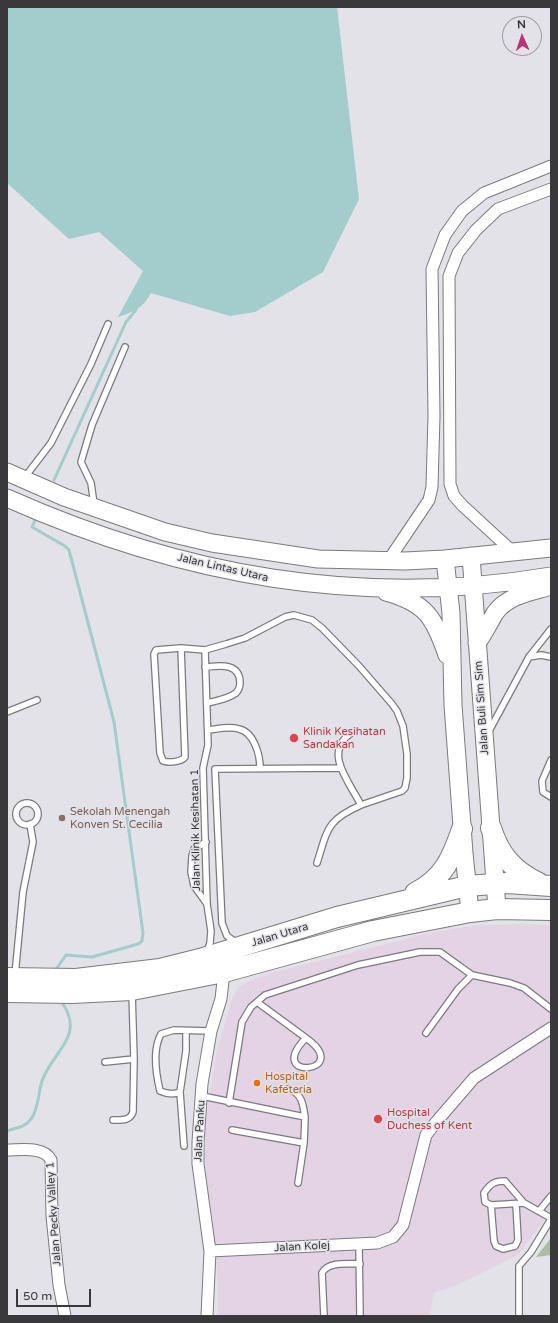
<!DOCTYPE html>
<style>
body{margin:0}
#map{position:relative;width:558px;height:1323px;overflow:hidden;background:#e2e2e8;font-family:"Varela Round",sans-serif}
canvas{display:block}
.frame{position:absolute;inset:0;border:8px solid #39393b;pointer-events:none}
.north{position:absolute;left:502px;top:16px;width:40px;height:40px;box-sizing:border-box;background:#e2e2e8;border:1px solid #9e9ea3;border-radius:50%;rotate:357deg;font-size:11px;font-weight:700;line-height:16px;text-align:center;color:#39393b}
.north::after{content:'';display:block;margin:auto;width:14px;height:18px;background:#bb3372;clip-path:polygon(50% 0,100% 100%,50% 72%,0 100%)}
.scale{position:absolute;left:16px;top:1289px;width:75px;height:18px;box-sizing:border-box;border:2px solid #39393b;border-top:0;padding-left:5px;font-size:12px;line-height:14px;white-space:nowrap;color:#39393b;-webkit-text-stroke:3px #e2e2e8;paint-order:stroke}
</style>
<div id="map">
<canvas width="558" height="1323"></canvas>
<div class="frame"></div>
<div class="north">N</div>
<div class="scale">50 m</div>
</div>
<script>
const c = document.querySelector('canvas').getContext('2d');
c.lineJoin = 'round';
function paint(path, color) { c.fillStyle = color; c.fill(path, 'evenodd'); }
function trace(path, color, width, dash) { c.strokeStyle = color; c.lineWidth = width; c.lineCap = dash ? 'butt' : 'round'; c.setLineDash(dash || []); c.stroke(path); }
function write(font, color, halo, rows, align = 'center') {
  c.font = font + ' "Varela Round",sans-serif'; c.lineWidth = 3; c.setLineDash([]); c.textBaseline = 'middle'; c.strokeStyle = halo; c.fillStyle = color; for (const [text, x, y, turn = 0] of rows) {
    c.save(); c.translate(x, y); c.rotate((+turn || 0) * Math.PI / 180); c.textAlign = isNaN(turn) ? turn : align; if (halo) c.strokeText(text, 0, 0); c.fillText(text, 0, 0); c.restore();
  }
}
const medical = new Path2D(`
 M531,924L551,926V1211L518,1255L457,1285L434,1293L429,1316H218V1285L214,1230L205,1165V1123L217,1050L233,996L239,987L249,981L271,973L429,933L477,925Z`);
const green = new Path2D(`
 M551,1238V1255L536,1257Z`);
const water = new Path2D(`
 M7,7H337L359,199L323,272L255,312L230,316L151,293C142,309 135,311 118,317L143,271L99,232L69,239L7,183Z`);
const stream = new Path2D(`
 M54,480L126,322L136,310
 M36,518L32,527L65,546L69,550L114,722L143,933L142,941L138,944L92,957L66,955L57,968
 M7,1131C15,1128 26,1127 31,1119C39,1108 38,1093 42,1081C52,1052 85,1037 63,1004`);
const lane = new Path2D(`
 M25,477L51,443L91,364L108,324
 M94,504L91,483L81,462L92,425L125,347
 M181,648L185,757C181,762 169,763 163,761L160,753L154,654L156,650L181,648L205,650L226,644L245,638L285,617L294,615L312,620L322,628L359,666L392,704L397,711L403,726L407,754V778L405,788L402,791L361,805C350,783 323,753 350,734
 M205,650L208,745L203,768L207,904L211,931L210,943L207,952
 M529,657L541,655L551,657
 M205,667C219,666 239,662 240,682C240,686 239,690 236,693C228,699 216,701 207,703
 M7,712L37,700
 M208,730C217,729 230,726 239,729C254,732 260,755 260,768
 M489,731L529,657L551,629
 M551,760L542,781L543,792L551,797
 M16 814a11 11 0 1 1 22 0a11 11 0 1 1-22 0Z
 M206,842L194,849L192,856L191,872L194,886L207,904
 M317,863C328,828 327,820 361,805
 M237,943L227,936L222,923L215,769L341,768
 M15,975L23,892L33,842L30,824
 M257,1002L306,1038
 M186,1032V1051L180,1092C173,1095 167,1094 160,1091C156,1074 152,1050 161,1034L174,1030L211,1031
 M426,1033L458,989L472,975
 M306,1038C355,1073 263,1082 306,1038Z
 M105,1062L134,1059L132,992
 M288,1089C302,1093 303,1104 305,1117
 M180,1092L184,1146
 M202,1096L305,1117L304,1143L232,1130
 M229,1103L242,1022L251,1007L265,995L358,965L420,952H440L472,975L510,983L524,988L551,1009
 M113,1120C122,1120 130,1121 133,1112L134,1059
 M298,1183L304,1143
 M524,1203L491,1205L485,1202L484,1193C490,1184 494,1181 505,1181L524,1203L551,1218
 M491,1205L494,1241L496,1246L503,1249L515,1246L518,1240L516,1204
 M539,1211L551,1196
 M359,1244L360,1316
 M324,1316L322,1273C328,1261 348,1264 360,1264
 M519,1316V1266L531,1252L551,1219`);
const street = new Path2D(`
 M513,552L463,506L454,496L450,484L449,276L458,253L476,230L498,209L551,189
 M388,561L429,500L432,487L434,416L432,269L445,235L462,211L484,193L551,166
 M7,1150C21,1150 44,1146 51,1160L52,1216L59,1285L65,1316
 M210,1251L377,1243L393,1237L403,1225L426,1135L437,1121L474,1078L551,1028
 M207,1316L210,1251L198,1164V1142L202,1084L211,1031L221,999L224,972`);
const primary = new Path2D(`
 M7,472L64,497L165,532L212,543L318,559L405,561L445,559L551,548
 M7,498C182,576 361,608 551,576
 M471,556L497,909
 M445,559L451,613L453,705L464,853L470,912
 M386,592C426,603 434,617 447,655
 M477,643C484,634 489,623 495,613C508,595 531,592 551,586`);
const highway = new Path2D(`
 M491,828C499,854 513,871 539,883
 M415,893C444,878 452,858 462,829
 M7,978L76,979L160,969L200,959L337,917L467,886L507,883L551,886
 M7,992L72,993L132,990L224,972L373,931L470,912L497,909L551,910`);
const markers = [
 [294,738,5,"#e0444e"],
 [62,818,4,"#8d6e63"],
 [257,1083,4,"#e8710a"],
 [378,1119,5,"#e0444e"]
];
const streetNames = [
 ["Jalan Lintas Utara",223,568,13],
 ["Jalan Buli Sim Sim",482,708,-94],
 ["Jalan Klinik Kesihatan 1",196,830,-91],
 ["Jalan Utara",280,935,-17],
 ["Jalan Panku",200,1131,-87],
 ["Jalan Pecky Valley 1",54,1214,-94],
 ["Jalan Kolej",302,1247,-3]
];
const healthNames = [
 ["Klinik Kesihatan",303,732],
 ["Sandakan",303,745],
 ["Hospital",387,1113],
 ["Duchess of Kent",387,1126]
];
const educationNames = [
 ["Sekolah Menengah",70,812],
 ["Konven St. Cecilia",70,825]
];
const foodNames = [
 ["Hospital",265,1077],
 ["Kafeteria",265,1090]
];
paint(medical, '#e3d3e5');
paint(green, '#abbea3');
paint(water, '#a3cccd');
trace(stream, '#a3cccd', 3);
trace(lane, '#7a7a7f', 8);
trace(street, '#7a7a7f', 13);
trace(primary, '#7a7a7f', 19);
trace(highway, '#7a7a7f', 22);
trace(lane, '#fff', 5.5);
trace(street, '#fff', 11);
trace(primary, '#fff', 17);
trace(highway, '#fff', 20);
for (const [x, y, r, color] of markers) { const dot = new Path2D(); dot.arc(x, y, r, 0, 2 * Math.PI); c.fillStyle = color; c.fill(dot); trace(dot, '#e2e2e8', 1.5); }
write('11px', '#39393b', '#e2e2e8', streetNames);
write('11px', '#be3a42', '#e2e2e8', healthNames, 'left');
write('11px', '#785e54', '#e2e2e8', educationNames, 'left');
write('11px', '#c56008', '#e2e2e8', foodNames, 'left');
</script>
